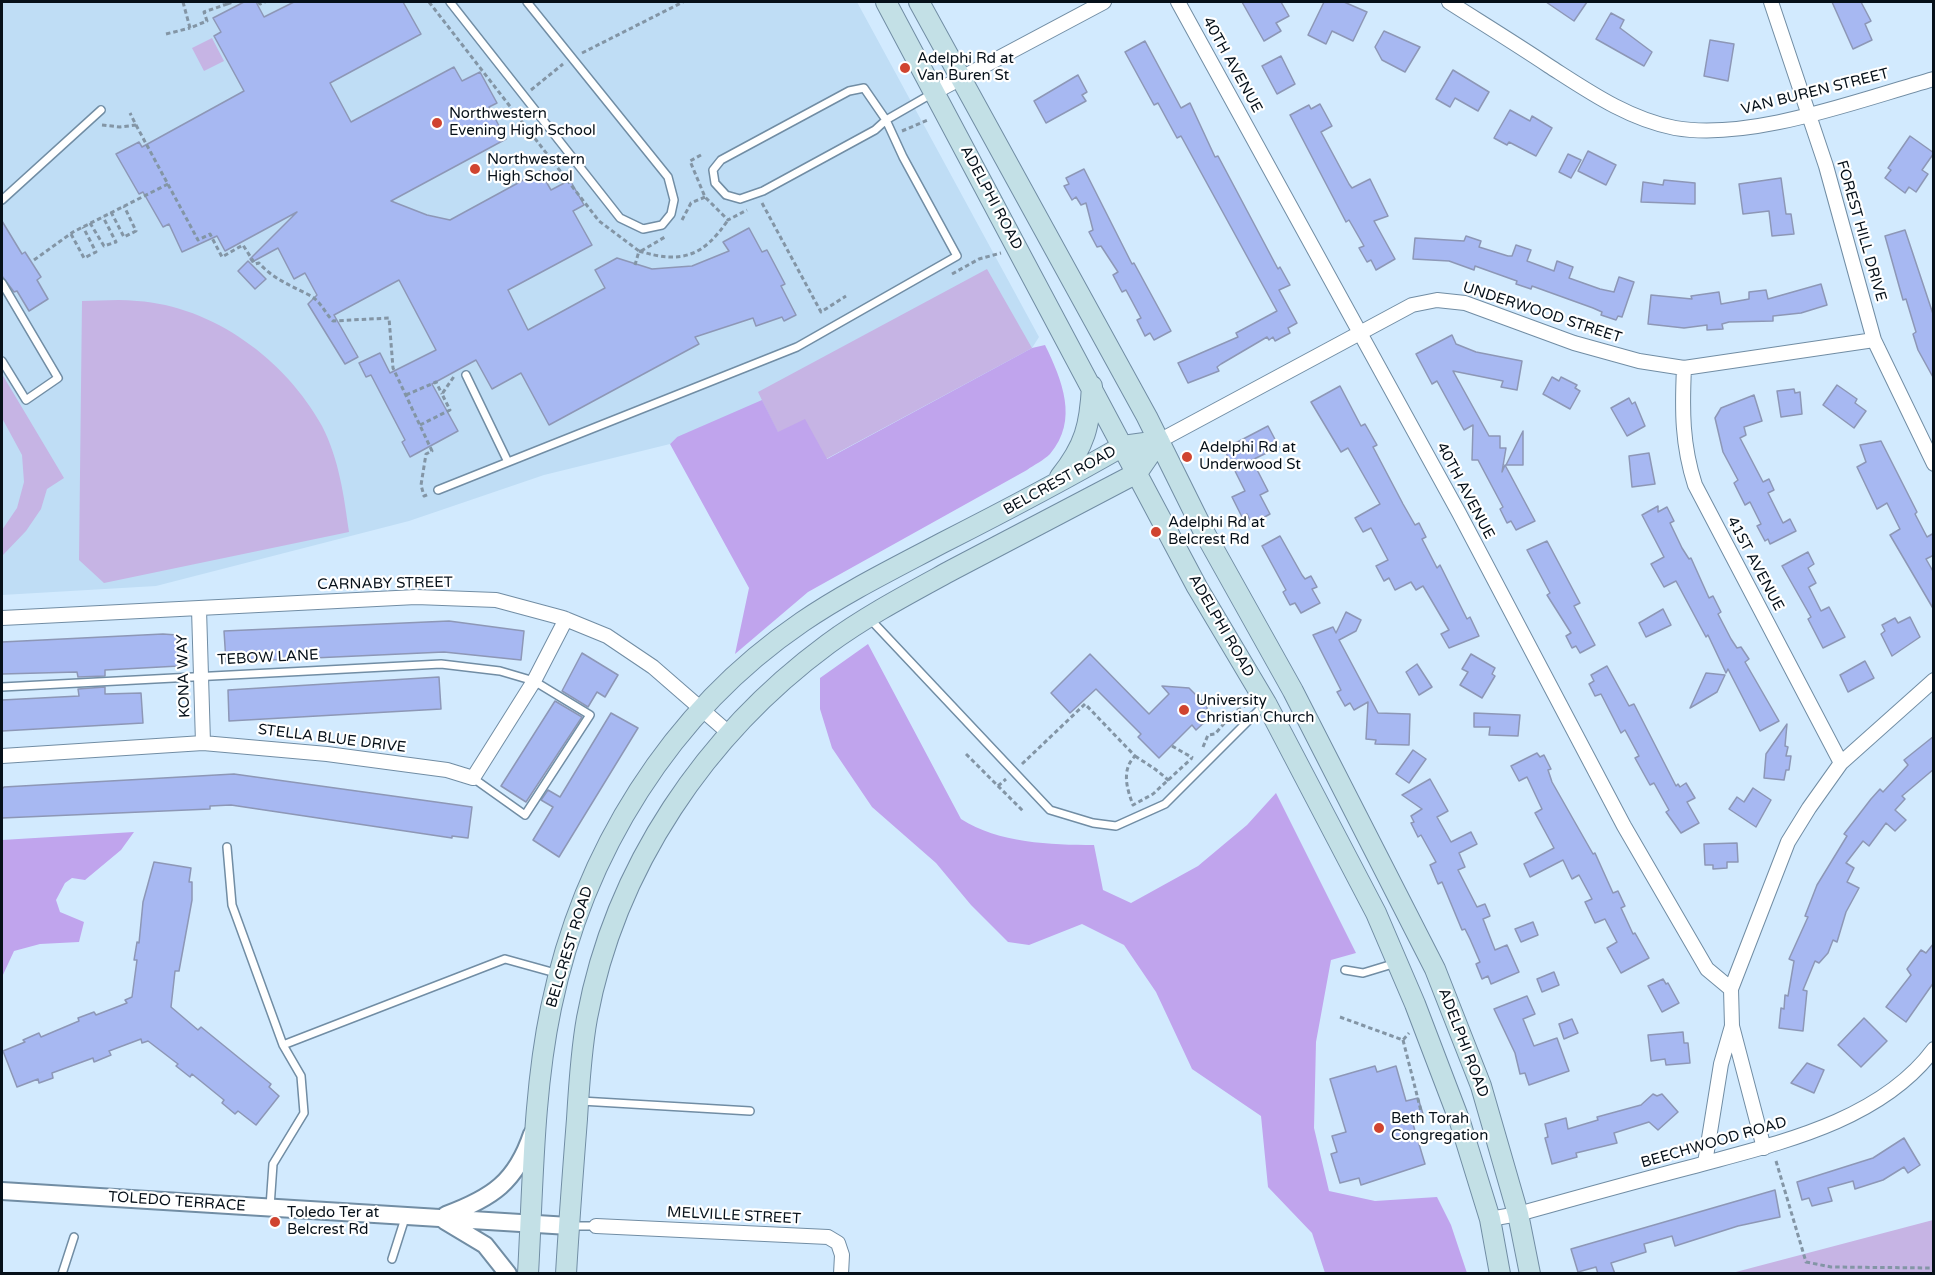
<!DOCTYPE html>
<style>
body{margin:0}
#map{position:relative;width:1935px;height:1275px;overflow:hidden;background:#d2eafe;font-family:"Varela Round",sans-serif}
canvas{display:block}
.frame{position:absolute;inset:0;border:3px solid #061019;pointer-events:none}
</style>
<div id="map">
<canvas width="1935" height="1275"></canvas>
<div class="frame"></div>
</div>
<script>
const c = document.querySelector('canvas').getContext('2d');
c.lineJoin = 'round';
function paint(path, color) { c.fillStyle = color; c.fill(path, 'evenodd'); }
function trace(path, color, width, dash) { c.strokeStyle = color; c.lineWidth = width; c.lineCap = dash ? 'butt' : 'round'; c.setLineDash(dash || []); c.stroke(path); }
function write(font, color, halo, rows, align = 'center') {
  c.font = font + ' "Varela Round",sans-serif'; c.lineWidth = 4.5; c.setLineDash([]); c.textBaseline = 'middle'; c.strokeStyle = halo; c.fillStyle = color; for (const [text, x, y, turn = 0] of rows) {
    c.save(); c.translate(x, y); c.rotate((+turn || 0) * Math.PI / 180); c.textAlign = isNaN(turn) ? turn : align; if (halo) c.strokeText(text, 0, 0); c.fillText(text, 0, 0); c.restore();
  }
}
const built = new Path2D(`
 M2,2H857L1039,337L1032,348L826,459L677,437L670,444L544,475L409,521L156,586L2,595Z`);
const green = new Path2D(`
 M212,38L224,61L204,71L192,48Z
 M987,269L1032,348L826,459L778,433L758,392Z
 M82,301C100,301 118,299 137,301C213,306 286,360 322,426C339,459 344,496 349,532L104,583L79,560Z
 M2,374L64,478L47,489L41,509L26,531L2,556V530L17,508L24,482L22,455L2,418Z
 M1933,1220V1273H1732Z`);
const forest = new Path2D(`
 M1045,345C1062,380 1079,420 1050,454C1044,460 1034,465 1027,470L808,592L735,654L749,588L670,444L677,437L762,400L778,432L805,419L827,459L1032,348Z
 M868,644L961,819C998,843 1051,845 1094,845L1103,890L1131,903L1198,866L1247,825L1276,793L1356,953L1331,960L1316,1042L1314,1128L1329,1191L1375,1201L1437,1197L1451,1225L1467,1273H1325L1312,1233L1268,1187L1261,1116L1192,1069L1156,992L1124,945L1082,924L1029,945L1008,942L971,905L936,863L872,807L832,748L820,709V678Z
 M134,832L121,850L85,880L72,878L65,883L56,900L60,912L84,922L79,942L40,944L14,951L2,977V840Z`);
const building = new Path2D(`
 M244,2H256L264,17L294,2H403L421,34L330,83L351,122L454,67L462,81L480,72L497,103L489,107L506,139L391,201L427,215L450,220L540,171L551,190L570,180L584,205L573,211L592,245L508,290L528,330L605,288L595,270L617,258L652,269L692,266L729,251L723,242L749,228L762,252L767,250L785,284L781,286L796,315L784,321L782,317L756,326L753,318L695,337L699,344L549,425L521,373L492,389L476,360L432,384L458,431L410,457L402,442L405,440L371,375L366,377L359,363L380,353L390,373L436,350L399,280L334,315L358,357L345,364L308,304L317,295L305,273L294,279L278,248L252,262L250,259L297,212L225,251L217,236L182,252L169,224L163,227L143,192L139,194L116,154L139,142L142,147L244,91L214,36L221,32L213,18Z
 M1242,2H1281L1289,16L1276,23L1281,31L1264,41Z
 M1324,2H1344L1367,12L1353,41L1332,31L1326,44L1308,35Z
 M1546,2H1587L1574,21Z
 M1832,2H1861L1871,21L1865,24L1872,40L1853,49Z
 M1611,13L1624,20L1620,28L1652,52L1644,66L1596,39Z
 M1384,31L1420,47L1405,72L1382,60L1375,47Z
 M1710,40L1734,44L1728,81L1704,76Z
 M1145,41L1181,108L1190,103L1215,157L1218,156L1278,269L1280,267L1290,285L1279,290L1297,323L1288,328L1290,333L1275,341L1273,337L1269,340L1267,337L1221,364L1217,367L1219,371L1188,383L1178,363L1238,337L1236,333L1277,311L1181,136L1177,138L1158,103L1154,105L1125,52Z
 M1281,56L1295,84L1277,94L1262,66Z
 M1453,70L1489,92L1478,111L1455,98L1450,107L1436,99Z
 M1078,75L1087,92L1082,95L1086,101L1046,123L1034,101Z
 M1320,104L1332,126L1321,132L1349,184L1352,188L1370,179L1388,216L1374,221L1395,259L1376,270L1371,260L1367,262L1359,248L1364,246L1349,220L1346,222L1290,115L1309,105L1311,109Z
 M1510,110L1530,121L1532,116L1552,128L1536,156L1509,142L1507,145L1494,138Z
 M1910,136L1934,153L1922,170L1928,174L1916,192L1909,187L1905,193L1885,178L1891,170L1888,168Z
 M1588,151L1616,165L1606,185L1578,171Z
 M1568,154L1581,160L1571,178L1559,172Z
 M1084,169L1132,264L1134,263L1171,331L1154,340L1150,333L1145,336L1137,320L1141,318L1126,290L1122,292L1113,275L1118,272L1101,246L1097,247L1089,232L1093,230L1086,203L1081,205L1076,197L1072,200L1064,186L1069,184L1066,178Z
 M1781,178L1786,214H1791L1794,234L1772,236L1769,211L1743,214L1739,184Z
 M1664,180L1695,183V204L1641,202L1643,182L1663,185Z
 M2,221L22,254L25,252L41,277L37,280L48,299L29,311L17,291L14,292L2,276Z
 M1905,230L1934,317V379L1918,350L1913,334L1916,332L1906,299L1903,300L1885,236Z
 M1466,236L1481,241L1479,247L1508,256H1512L1516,245L1531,250L1527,261L1554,271L1557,261L1573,267L1569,278L1600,289L1614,292L1619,277L1634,282L1622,317L1618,316L1616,320L1601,315L1602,312L1593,308L1532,286L1531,289L1516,284L1517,281L1475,266L1474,270L1449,261L1413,259L1415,238L1464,241Z
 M248,261L266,279L255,289L238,271Z
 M1821,284L1827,305L1801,313L1773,316V321L1729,322L1722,324L1723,329L1707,330V325L1684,328L1648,324L1651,295L1692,299L1691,296L1719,292L1721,304L1749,299V292L1766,290L1768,299Z
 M1452,335L1456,344L1476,352L1522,361L1517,390L1501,387L1503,381L1453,371L1489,436H1500V448H1506L1502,472L1505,465L1535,521L1516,530L1511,521L1507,523L1500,509L1503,507L1478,460H1472L1473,425L1464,430L1437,381L1432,384L1416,354Z
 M1552,377L1559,381L1561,377L1577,385L1575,388L1580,391L1570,409L1543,394Z
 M1837,385L1857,399L1855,403L1866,411L1854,428L1823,405Z
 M1340,386L1361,426L1365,424L1377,445L1373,447L1403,504L1415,525L1419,523L1426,537L1422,539L1437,568L1440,565L1467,619L1470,617L1479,636L1449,648L1441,634L1449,630L1423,586L1416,590L1411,582L1395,590L1389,578L1384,581L1376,566L1388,560L1371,528L1363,532L1355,518L1380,504L1348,448L1341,452L1311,402Z
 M1794,389L1795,393L1800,392L1802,414L1781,417L1777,391Z
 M1754,395L1762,421L1744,427L1746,435L1740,438L1763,482L1769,479L1774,490L1768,493L1783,523L1790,519L1796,531L1770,544L1768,539L1765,541L1757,526L1761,524L1750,502L1745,505L1734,483L1738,480L1723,452L1715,418L1721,408Z
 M1629,398L1632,404L1635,402L1645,426L1627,436L1611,408Z
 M1268,426L1279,447L1252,460L1268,491L1260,495L1270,514L1252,524L1247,514L1242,517L1232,497L1245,491L1224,449Z
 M1523,431V465H1506Z
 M1881,441L1917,512L1915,514L1927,537L1934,533V555L1926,559L1934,573V610L1890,535L1900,529L1887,503L1877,509L1857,467L1866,462L1860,445Z
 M1649,453L1655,484L1632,487L1629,456Z
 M1658,506V512L1667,507L1674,521L1670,523L1682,548L1689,559L1691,558L1709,598L1713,596L1721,612L1718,614L1731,639L1737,648L1741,647L1749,659L1745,662L1779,721L1760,731L1728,669L1726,673L1708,635L1706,637L1676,581L1664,587L1651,564L1664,557L1642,515Z
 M1280,536L1302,575L1305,579L1311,576L1317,587L1312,589L1320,603L1301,613L1295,603L1290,605L1283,592L1286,590L1262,546Z
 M1547,541L1580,603L1574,606L1595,645L1580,653L1576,646L1572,648L1566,636L1571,633L1547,595L1550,593L1527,550Z
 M1808,552L1814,564L1808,568L1816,583L1809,587L1821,611L1829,607L1845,637L1823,648L1808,619L1811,617L1782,566Z
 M1663,609L1671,625L1646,637L1639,623Z
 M1346,612L1361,620L1356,631L1339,640L1378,713L1410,714L1409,745L1375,744L1376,740L1366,739L1368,702L1354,710L1350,703L1345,706L1337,692L1341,690L1313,635L1333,627L1336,633Z
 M1910,617L1920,637L1892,656L1881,634L1885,631L1882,625L1895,618L1898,623Z
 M449,621L524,631L521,660L444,652L226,662L224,631Z
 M163,634L177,635L179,666L105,670V676L78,677L77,672L2,674V642Z
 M582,653L618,675L605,697L597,692L588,707L562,691Z
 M1090,654L1149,714L1169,694L1162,686L1189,688L1207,706V720L1196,730L1192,725L1159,758L1138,737L1141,734L1096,689L1070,713L1051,693Z
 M1471,654L1495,668L1492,674L1495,676L1482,698L1460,685L1468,672L1462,669Z
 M1865,661L1874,678L1848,692L1840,675Z
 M1417,664L1432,687L1419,695L1406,672Z
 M1607,666L1629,706L1634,704L1676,786L1678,784L1680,787L1686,783L1695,798L1687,802L1699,823L1681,833L1666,812L1669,810L1654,783L1650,785L1635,758L1639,756L1625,730L1621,733L1601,694L1595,696L1589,684L1594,681L1591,675Z
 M1706,673L1725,675L1717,692L1690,708Z
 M439,677L441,709L229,721L228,690Z
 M105,687V694L141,693L143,723L2,731V700L79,696L78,689Z
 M555,701L582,717L526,802L501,786Z
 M611,713L638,728L559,857L533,840L553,807L541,800L548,790L560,797Z
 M1474,713L1520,715L1518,736L1489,735L1490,727H1474Z
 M1787,724L1785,746L1788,747L1786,756H1791L1789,770H1786L1784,780L1764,778L1766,754Z
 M1934,736V769L1902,796L1905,799L1895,810L1906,820L1895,831L1886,823L1869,846L1863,841L1846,863L1854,868L1847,882L1859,888L1846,912L1837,942L1833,940L1828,953L1819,963L1815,961L1803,990L1807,991L1803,1031L1779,1028L1781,1008L1784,1009L1785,995L1788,996L1794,961L1789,959L1808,917L1805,916L1817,885L1847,836L1844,834L1871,799L1880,789L1883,792L1908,765L1904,760Z
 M1413,750L1426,759L1409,783L1396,774Z
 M1537,753L1540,757L1544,755L1551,769L1548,770L1552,782L1593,854L1595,853L1613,893L1618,891L1625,906L1621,908L1633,934L1635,933L1649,958L1621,973L1607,948L1617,942L1605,919L1595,923L1585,902L1592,899L1579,875L1572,879L1563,860L1530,877L1524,864L1554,848L1535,813L1542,809L1527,777L1519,781L1511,766Z
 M234,774L472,807L468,838L452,836V838L231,805L210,806V809L2,818V789L4,787Z
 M1430,779L1448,811L1437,817L1451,842L1471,832L1477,844L1459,853L1465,867L1458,870L1477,907L1485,904L1490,916L1483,919L1495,950L1507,945L1519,972L1491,984L1488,976L1482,979L1476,964L1480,962L1470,939L1465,929L1462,930L1442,882L1438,884L1430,865L1436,862L1421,835L1418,837L1411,823L1414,822L1411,816L1422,809L1402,795Z
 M1753,788L1771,800L1756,827L1729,809L1737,797L1744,802Z
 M1737,843L1738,862H1727V868L1713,869V865H1705L1704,844Z
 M154,862L191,868L189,882H192V900L179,971H175L171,1007L198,1030L201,1027L271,1084L269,1087L279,1096L256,1125L238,1111L235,1114L222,1103L224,1100L192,1074L190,1077L176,1066L178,1064L148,1041L142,1043L141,1039L109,1051L111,1055L94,1062L93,1058L52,1073L53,1078L39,1083L38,1079L17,1087L3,1051L25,1042L23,1040L39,1033L41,1037L79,1021L78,1018L94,1012L96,1015L127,1003L125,1000L132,997L137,960H134L137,942L139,943L143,902Z
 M1533,922L1538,935L1521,942L1515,929Z
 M1934,943V982L1906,1022L1886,1007L1911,975L1907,969L1921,950L1926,953Z
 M1554,972L1559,985L1542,992L1537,979Z
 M1663,979L1666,984L1668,983L1679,1003L1662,1012L1648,986Z
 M1527,996L1535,1014L1523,1019L1534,1046L1557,1038L1569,1071L1529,1085L1525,1073L1520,1074L1515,1053L1494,1009Z
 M1864,1018L1887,1041L1861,1067L1838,1045Z
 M1572,1019L1578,1033L1564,1039L1559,1024Z
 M1683,1032L1684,1043H1688L1690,1063L1666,1065L1665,1059L1651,1061L1648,1035Z
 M1807,1063L1824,1070L1814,1093L1791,1083Z
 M1375,1066L1377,1072L1396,1066L1406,1101L1418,1098L1425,1120L1413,1124L1425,1164L1361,1185L1359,1178L1340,1183L1331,1154L1337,1152L1332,1136L1346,1132L1330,1079Z
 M1653,1094L1657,1096L1662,1094L1678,1112L1658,1130L1649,1122L1614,1133L1617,1143L1576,1153L1577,1157L1552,1164L1545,1138L1548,1137L1545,1124L1566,1118L1568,1129L1598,1120L1597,1117L1641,1105Z
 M1904,1138L1920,1165L1908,1173L1904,1167L1883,1180L1855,1189L1853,1181L1828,1188L1832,1201L1812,1206L1809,1198L1802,1200L1797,1182L1873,1158Z
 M1775,1190L1780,1217L1738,1226L1675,1246L1672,1236L1644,1244L1646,1252L1611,1263L1615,1274H1598L1596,1267L1578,1272L1571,1249Z`);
const path = new Path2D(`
 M183,2L190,28L207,21L204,12L227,4L223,2
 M258,2L260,4L265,2
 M429,2L599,221L639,251L635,265
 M227,4L233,2
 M166,34L190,28
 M582,53L683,2
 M531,90L563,64
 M102,125L120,127L136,125L130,113
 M136,125L198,240L210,234L222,257L243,245L255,264L259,263C273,279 292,286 311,296C321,302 325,313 333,321L389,318L393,368L432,451L426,454L421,485L424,496L429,494
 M902,131L928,120
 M701,155L690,161L705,197L728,220L747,210
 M762,203L821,312L846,296
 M111,212L124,237L136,231L124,206
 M682,220L691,203L705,197
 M90,223L104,246L116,242L103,217
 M71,234L84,258L96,252L83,227
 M639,251C681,264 703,257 728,220
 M641,251L665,237
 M34,260L73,232L168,184
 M952,274L979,259L1001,253
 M406,395L436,382L442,394
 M420,425L450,410L442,394L455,375
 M1172,746L1193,758
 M1203,747L1208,735L1215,734L1234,712L1245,706
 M966,754L1023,811
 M1135,756C1147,764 1158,770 1169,781
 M1022,764L1085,704L1135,756C1121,770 1127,789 1133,805L1153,794L1192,758
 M998,786L1006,779
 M1340,1017L1403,1040L1409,1033
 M1403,1040L1421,1111
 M1776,1161L1806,1262L1831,1267L1934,1268`);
const service = new Path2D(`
 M450,2L620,218L643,229L662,225L671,214L674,200L668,177L527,2
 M2,200L101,110
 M2,283L58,378L26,400L2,361
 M466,375L508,462
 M438,490L797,347L957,256L903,157L886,120L864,88L849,91L721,160L713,170L715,183L726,195L740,199L763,191L875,130L886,120L933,93
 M870,619L1050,810L1093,823L1116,826L1165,804L1265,704
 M2,687L441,664L500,671L534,681L590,715L525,815L473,778
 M227,847L232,905L283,1045L301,1076L304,1113L273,1164L270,1207
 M1345,970L1363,973L1396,963
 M283,1045L505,959L559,974
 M581,1101L750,1111
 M572,1226H596
 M392,1259L406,1215
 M62,1274L74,1237`);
const minor = new Path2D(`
 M1178,2L1459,513L1624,826L1707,969L1731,989
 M1449,2C1482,23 1516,44 1549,66C1588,91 1628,119 1675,128C1752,141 1858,100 1934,79
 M1771,2L1826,166L1874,340L1934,464
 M935,92L1104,2
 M1684,368C1682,410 1682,445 1695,485L1841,763
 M1159,441L1412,305L1437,300L1465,303L1574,343L1639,361L1684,368L1874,340
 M199,609L203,743
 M2,618L416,597L496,600L563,618L607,636L653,667L730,734
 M2,756L203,743L327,754L447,770L473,778L534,681L566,619
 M1732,1026L1764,1148
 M1705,1163L1721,1064L1732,1026L1731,989L1788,842L1809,808L1841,763L1934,680
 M1490,1219L1518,1214C1576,1198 1633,1182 1691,1167C1774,1144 1879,1123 1934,1049
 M596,1226L828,1237L838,1243L842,1255L841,1274`);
const tertiary = new Path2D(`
 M2,1191L569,1226
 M446,1215C492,1198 516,1182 532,1134
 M445,1221L485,1245L508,1274`);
const secondary = new Path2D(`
 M886,2L1197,587L1266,703L1376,913L1415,1004L1460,1122L1490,1219L1500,1274
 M919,2L1147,417L1203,530L1293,691L1435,969L1481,1086L1518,1214L1530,1274
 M1060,477C1085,446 1090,425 1092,386
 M528,1274C533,1186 533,1094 551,1008C583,853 670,712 802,622C846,592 895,568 942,543C1003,512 1064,480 1123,446L1159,441
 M566,1274C569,1222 573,1170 577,1119C579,1085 581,1051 587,1018C615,867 706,734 828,644C866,616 910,593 952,570C1013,538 1075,506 1137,473L1159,441`);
const markers = [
 [905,68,6,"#d04430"],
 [437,123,6,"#d04430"],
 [475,169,6,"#d04430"],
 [1187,457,6,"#d04430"],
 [1156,532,6,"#d04430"],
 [1184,710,6,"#d04430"],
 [1379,1128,6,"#d04430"],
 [275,1222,6,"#d04430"]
];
const poiNames = [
 ["Adelphi Rd at",917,59],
 ["Van Buren St",917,76],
 ["Northwestern",449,114],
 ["Evening High School",449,131],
 ["Northwestern",487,160],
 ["High School",487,177],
 ["Adelphi Rd at",1199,448],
 ["Underwood St",1199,465],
 ["Adelphi Rd at",1168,523],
 ["Belcrest Rd",1168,540],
 ["University",1196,701],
 ["Christian Church",1196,718],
 ["Beth Torah",1391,1119],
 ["Congregation",1391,1136],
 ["Toledo Ter at",287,1213],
 ["Belcrest Rd",287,1230]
];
const streetNames = [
 ["40TH AVENUE",1232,65,61],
 ["VAN BUREN STREET",1815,92,-14],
 ["ADELPHI ROAD",991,198,62],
 ["FOREST HILL DRIVE",1861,231,74],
 ["UNDERWOOD STREET",1542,313,18],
 ["BELCREST ROAD",1060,481,-29],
 ["40TH AVENUE",1465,491,62],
 ["41ST AVENUE",1755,564,62],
 ["CARNABY STREET",385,584,-1],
 ["ADELPHI ROAD",1221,626,60],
 ["TEBOW LANE",268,658,-3],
 ["KONA WAY",184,676,-92],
 ["STELLA BLUE DRIVE",332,739,7],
 ["BELCREST ROAD",570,947,-73],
 ["ADELPHI ROAD",1463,1043,69],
 ["BEECHWOOD ROAD",1714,1143,-16],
 ["TOLEDO TERRACE",177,1202,4],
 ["MELVILLE STREET",734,1216,3]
];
paint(built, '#bfddf5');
paint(green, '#c6b4e4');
paint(forest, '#c0a4ed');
paint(building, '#a7b8f2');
trace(building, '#8d97b6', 1.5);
trace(service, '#718da4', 10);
trace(minor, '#718da4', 16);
trace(tertiary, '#718da4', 20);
trace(secondary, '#718da4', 22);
trace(path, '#8395a5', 3, [4.5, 3]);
trace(service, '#fff', 7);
trace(minor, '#fff', 14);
trace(tertiary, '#fff', 16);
trace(secondary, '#c3e0e6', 20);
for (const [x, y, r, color] of markers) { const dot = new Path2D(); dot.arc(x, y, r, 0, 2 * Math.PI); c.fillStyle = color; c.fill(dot); trace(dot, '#fff', 2); }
write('15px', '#061019', '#fff', poiNames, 'left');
write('15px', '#061019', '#fff', streetNames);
</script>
